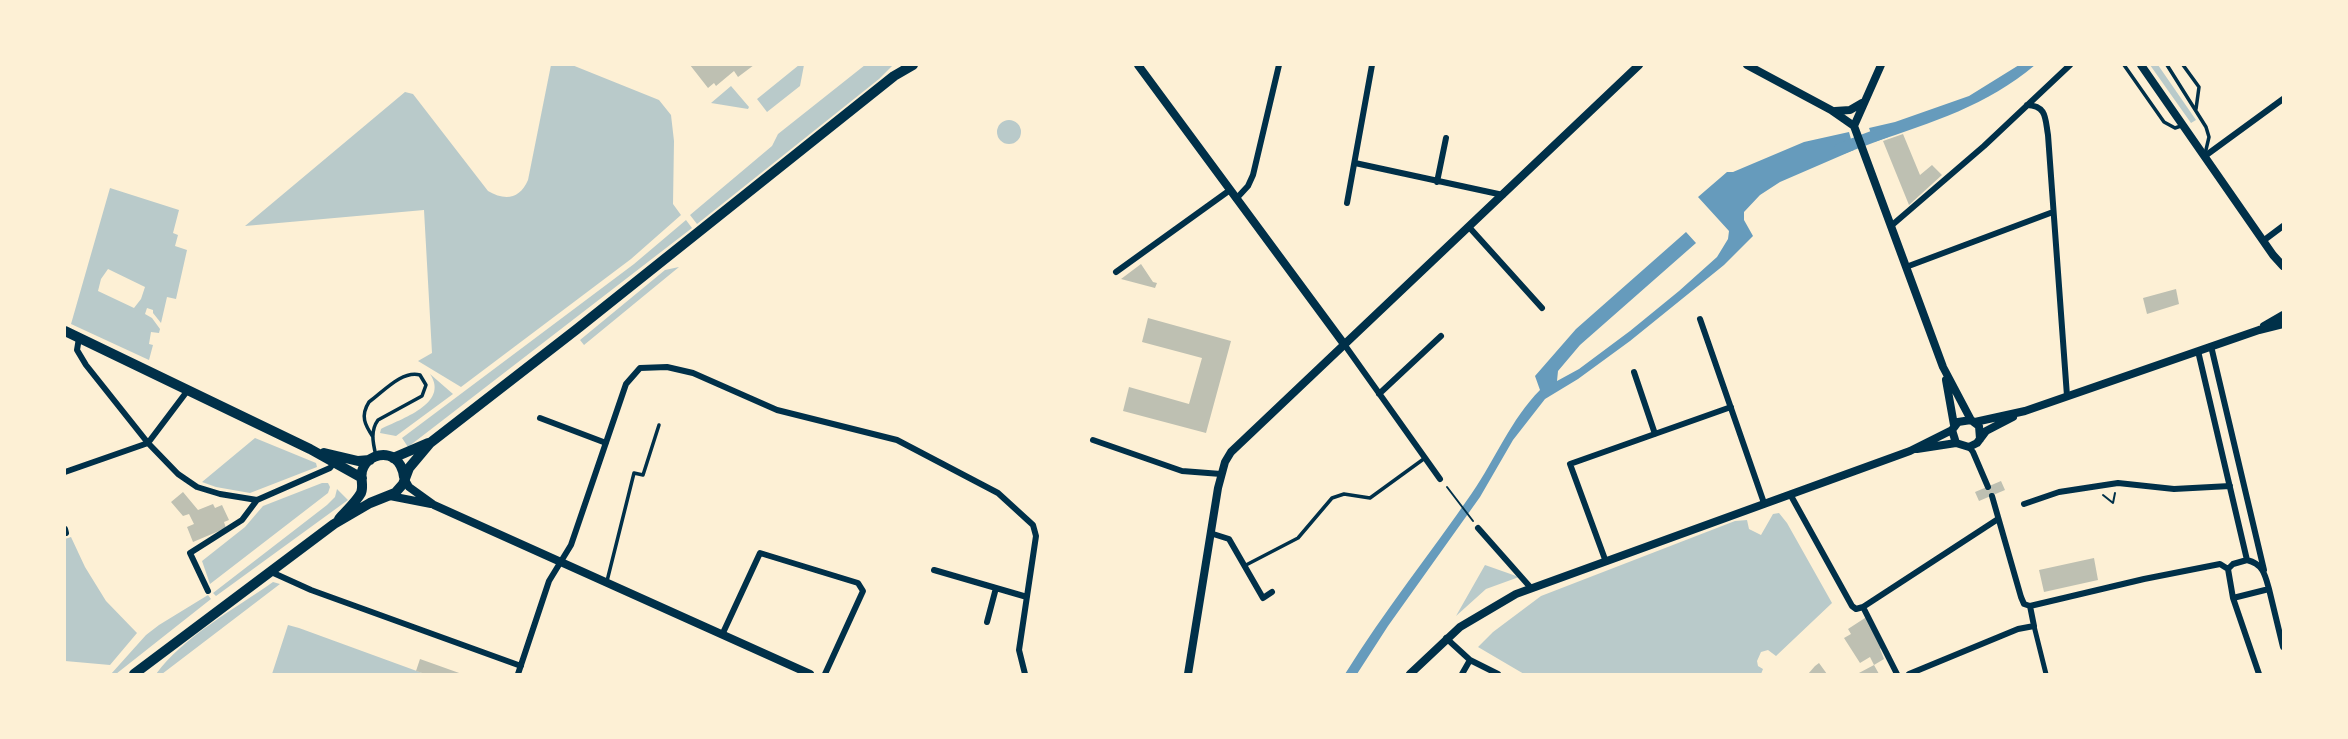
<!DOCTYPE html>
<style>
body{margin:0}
#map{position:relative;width:2348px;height:739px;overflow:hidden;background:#fdf0d5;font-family:"DM Sans",sans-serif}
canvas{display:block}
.frame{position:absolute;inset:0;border:66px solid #fdf0d5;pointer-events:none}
</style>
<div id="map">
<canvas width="2348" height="739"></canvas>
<div class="frame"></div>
</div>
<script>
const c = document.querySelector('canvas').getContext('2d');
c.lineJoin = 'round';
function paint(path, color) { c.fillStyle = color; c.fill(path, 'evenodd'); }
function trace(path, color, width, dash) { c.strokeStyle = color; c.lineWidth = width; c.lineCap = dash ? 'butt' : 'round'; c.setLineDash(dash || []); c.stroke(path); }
const green = new Path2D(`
 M551,65H572L659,100L671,115L674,141L673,204L681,215L631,259L461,387L418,361L432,353L424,210L245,226L405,92L413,94L488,191C505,201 520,199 528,180Z
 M799,65H804L800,86L767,112L757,99Z
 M865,65H893L879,79L697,224L690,215L772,146L778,134Z
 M2150,65H2158L2196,120L2191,123Z
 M731,86L749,107L748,109L711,103Z
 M997 132a12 12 0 1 1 24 0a12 12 0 1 1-24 0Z
 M110,188L179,210L173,233L178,235L175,246L187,250L176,299L167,297L161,323L153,313V310L147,308L145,314L152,318L160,329L159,333L151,332L149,344L153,345L149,360L71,324ZM108,269L145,287L141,299L134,308L98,291L101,279Z
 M686,220L692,228L408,447L402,438L634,264Z
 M679,267L584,345L580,340L665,270Z
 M430,374L453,394L396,436L380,433L381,429C400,419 450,404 430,374Z
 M255,438L316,463L317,467L250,493L216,487L202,482Z
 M322,483H328L330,487L328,493L210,584L202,561L245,527L263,506Z
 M337,489L348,500L216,596L213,593L327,505L335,497Z
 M1779,513L1787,523L1832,603L1776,656L1768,650L1761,652L1757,661L1758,666L1763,669L1761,674H1524L1478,647L1493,632L1541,596L1735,521L1747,520L1749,529L1761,535L1773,514Z
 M71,537L85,567L106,601L137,633L110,665L65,661V539Z
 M1485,565L1519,577L1486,589L1456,616Z
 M273,582L280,584L162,674H156C183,637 236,608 273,582Z
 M208,595L211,599L116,674H111L146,635L159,625Z
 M288,625L299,628L425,674H272Z`);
const water = new Path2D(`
 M2019,65H2035C1988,105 1931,123 1874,142L1869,128L1895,122L1969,96Z
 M1849,132L1854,150L1780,182L1760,195L1744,212V220L1753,236L1724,265L1630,341L1578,379L1545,399L1513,440L1480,497L1388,626L1357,674H1345C1384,611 1430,554 1472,493C1495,460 1511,419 1540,390L1535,376L1576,329L1686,232L1696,243L1580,345L1558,371L1557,381L1579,369L1630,331L1679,291L1717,257L1728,239L1729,231L1698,197L1727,172H1733L1804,142Z`);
const canal = new Path2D(`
 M1840,149L1885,132`);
const building = new Path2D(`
 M690,65H754L738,77L734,71L716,86L714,83L708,88Z
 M1903,134L1920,175L1932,165L1942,175L1909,205L1883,141Z
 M1141,264L1153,282L1157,283L1155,288L1121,279Z
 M2176,289L2179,304L2147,314L2143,298Z
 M1148,318L1231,341L1206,433L1123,411L1129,387L1189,404L1202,358L1142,342Z
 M2001,481L2005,490L1979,501L1975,492Z
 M183,492L198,510L213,504L215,508L222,505L229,520L224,522L226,528L193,542L187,527L194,524L189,514L183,516L171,502Z
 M2094,558L2098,580L2044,592L2039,570Z
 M1868,616L1883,646L1880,649L1884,659L1874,665L1879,674H1857L1874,665L1870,657L1860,663L1844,638L1851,634L1848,629Z
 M420,659L462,674H425L416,671Z
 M1819,663L1827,674H1808L1815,666Z`);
const path = new Path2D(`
 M1447,487L1473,521
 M2103,495L2113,503L2115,493`);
const service = new Path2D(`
 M2124,65L2164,122L2175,128L2181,126
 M2167,65L2206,127L2209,137L2205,154
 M2183,65L2199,87L2196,109
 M373,437C365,425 360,416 369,402C383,392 402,370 420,375L426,385L422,396L378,420C370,431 373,443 376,456
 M1246,565L1298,538L1332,498L1344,494L1370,498L1425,458
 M607,581L634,473L643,475L659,425`);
const pedestrian = new Path2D(`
 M2034,626L2046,674`);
const minor = new Path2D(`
 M2027,105C2047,106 2045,118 2048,135L2067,396
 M2205,156L2283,99
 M1355,163L1503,195
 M1437,182L1446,138
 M1236,199L1248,186L1253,175L1279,65
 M1347,203L1372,65
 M1891,226L1984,146L2070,65
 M1469,227L1542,308
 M2263,241L2283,226
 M1906,267L2053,212
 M1116,272L1230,190
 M1700,319L1764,503
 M79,338L77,350L86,365L148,443L178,474L197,487L220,494L257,500
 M1344,344L1440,479
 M2211,346L2264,570
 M2198,351L2247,560
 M1634,372L1655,434
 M1379,394L1441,336
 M540,418L606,443
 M1093,440L1182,471L1221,474
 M1969,447L1973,452L1988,487
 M65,472L148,443L188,390
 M1790,494L1852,606L1856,609L1863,607L1998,519
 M1992,496L2021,597L2024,604L2030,606L2144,579L2220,564L2228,569
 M2024,504L2059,492L2118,483L2174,489L2230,486
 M1478,528L1531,588
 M65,529L66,533
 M1210,533L1229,539L1263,598L1272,592
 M2247,560C2263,564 2265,574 2269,589L2233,598L2228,569L2233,564Z
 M1606,562L1570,464L1731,407
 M934,570L1027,597
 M269,571L311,590L521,666
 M2269,589L2283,647
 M208,591L190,553L242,520L257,500L330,468L334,463
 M2233,598L2259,674
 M1863,607L1897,674
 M987,622L996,588
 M722,635L760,553L858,583L863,591L825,674
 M1446,638L1470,660L1498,674
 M518,674L549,581L571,545L626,384L640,368L667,367L693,373L777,410L897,440L998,493L1033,525L1036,536L1019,650L1025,674
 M1462,674L1470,660
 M1909,674L2018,629L2034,626L2030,606`);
const tertiary = new Path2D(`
 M1138,65L1344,344
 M1747,65L1831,110L1854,126
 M2141,65L2273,255L2283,266
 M1835,111L1850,110L1862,103
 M1854,126L1943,367L1971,420
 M1854,126L1881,65
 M2264,326L2283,315
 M1946,380L1954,425
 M1975,422L2025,411L2259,330L2283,324
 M1980,439L1979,426L1971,420L1958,422L1952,430L1956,443L1969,447L1977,443L1986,431L2013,417
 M1917,449L1956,443
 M404,478L409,487L434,505L810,674
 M390,496L431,504
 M1188,674L1218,488L1225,462L1231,452L1639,65
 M1410,674L1460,627L1516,594L1910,451L1952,430`);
const secondary = new Path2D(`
 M65,331L310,449L362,478
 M324,453L358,461L370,460
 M393,458L428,443
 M339,519C346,511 356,502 361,493C364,485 360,479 362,471C366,457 382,451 394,458C401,463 403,469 404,477
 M134,674L334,524L370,503L395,493L403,484L409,468L430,443L577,329L894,76L913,65`);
paint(green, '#b9caca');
paint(water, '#669bbc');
trace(canal, '#669bbc', 12);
paint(building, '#bec0b2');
trace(path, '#003049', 2);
trace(service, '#003049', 3.5);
trace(pedestrian, '#003049', 5);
trace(minor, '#003049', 6);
trace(tertiary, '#003049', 8);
trace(secondary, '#003049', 10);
</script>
